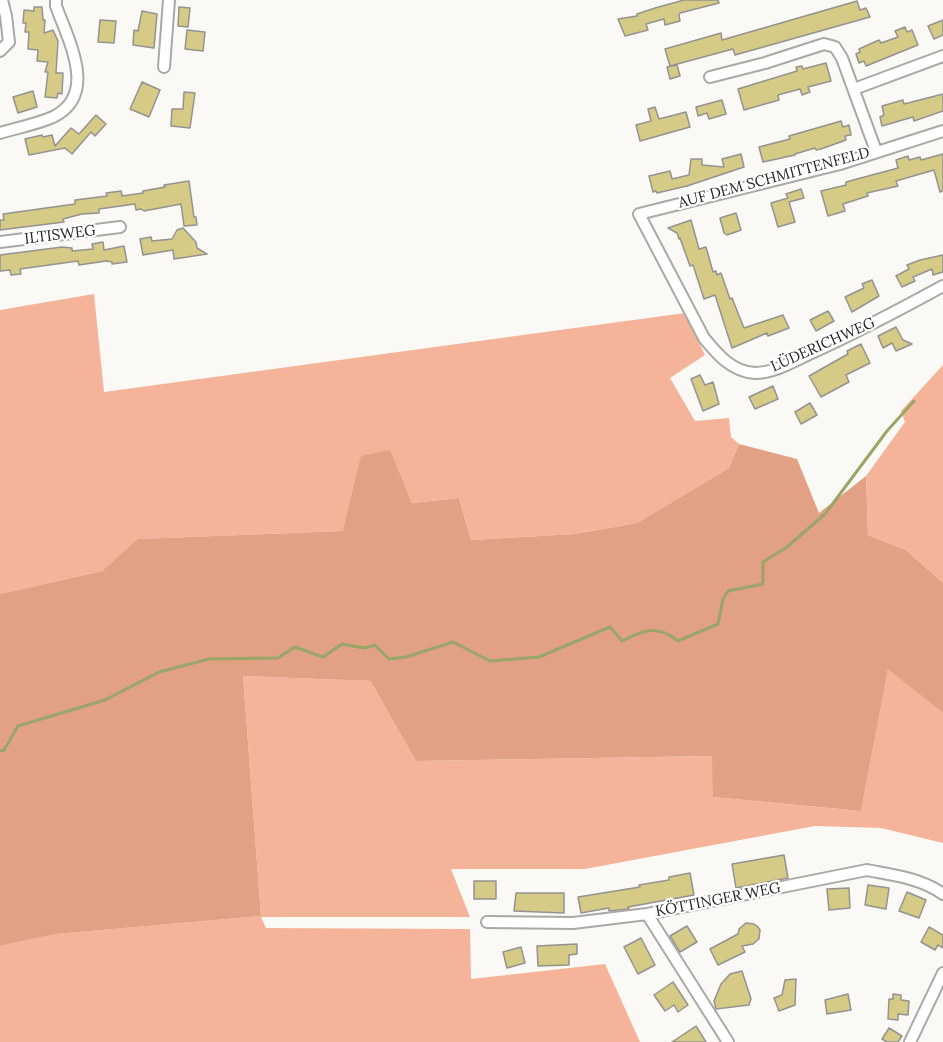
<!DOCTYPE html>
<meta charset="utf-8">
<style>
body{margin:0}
canvas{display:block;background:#fbf9f5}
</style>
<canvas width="943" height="1042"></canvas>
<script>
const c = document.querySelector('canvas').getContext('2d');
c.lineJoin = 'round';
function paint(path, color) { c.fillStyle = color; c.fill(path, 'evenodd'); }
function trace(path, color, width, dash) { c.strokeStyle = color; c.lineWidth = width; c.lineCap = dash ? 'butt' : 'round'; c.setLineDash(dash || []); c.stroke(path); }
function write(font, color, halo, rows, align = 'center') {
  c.font = font + ' Lora,serif'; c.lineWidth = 4.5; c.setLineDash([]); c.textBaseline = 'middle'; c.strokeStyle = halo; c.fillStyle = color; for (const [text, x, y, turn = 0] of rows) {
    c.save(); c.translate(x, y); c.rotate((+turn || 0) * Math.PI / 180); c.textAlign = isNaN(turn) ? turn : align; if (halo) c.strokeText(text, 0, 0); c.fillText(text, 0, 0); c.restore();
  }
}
const green = new Path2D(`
 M94,294L104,392L685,313L705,355L670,378L695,421L729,418L731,437L739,444L729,468L637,523L575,534L471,540L459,498L412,503L390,451L343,531L139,539L102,571L0,594V310Z
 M943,365V583L906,550L868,535L866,476L905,422L901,411Z
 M888,668L943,713V843L881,828L815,826L585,869H451L470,917H261L266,928L470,929L471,979L605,964L640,1042H0V946L55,934L261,916L243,676L372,681L416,761L713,756V797L861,811Z`);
const forest = new Path2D(`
 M739,444L797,459L819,513L866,476L868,535L906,550L943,583V713L888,669L861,811L713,797L712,756L416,761L371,681L243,676L261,916L56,934L0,946V594L102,571L138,539L343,531L361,456L390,450L412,503L459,498L471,540L575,534L637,523L729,468Z`);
const stream = new Path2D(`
 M0,751L4,750L18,726L105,700L159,672L209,659L278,658L295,647L323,657L342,644L364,648L375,645L389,659L406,657L453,642L490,661L539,657L610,627L622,641C644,630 657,624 678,641L718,624L723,599L728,591L763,584V562L787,547L825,514L887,431L914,401`);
const building = new Path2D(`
 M684,0H718L719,3L680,13L679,15L680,21L665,25L664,19L646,24L648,30L625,36L618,19L637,16V14L655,8Z
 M857,1L860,10L866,8L870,17L735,55L733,49L670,66L665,49L721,33L722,40Z
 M34,7H42L43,20H45L44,33L53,30L58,41L56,73H63L62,94L58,93L57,98L45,97L48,72H45L48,62L37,61L38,50L28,49L29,32H25L26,23H23L24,10L34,11Z
 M179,7L190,8L188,27L178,26Z
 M142,11L157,14L154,48L133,45L134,30L138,31Z
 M100,20L116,21L114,43L98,42Z
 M943,20V35L934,39L928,26Z
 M905,27L907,32L912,30L918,45L866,66L864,61L859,63L856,54L860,52L859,49L879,40L881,43L898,37L895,31Z
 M187,30L205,32L203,51L185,49Z
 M826,63L831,81L808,87L810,92L802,95L800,89L778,95L779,100L744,110L738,89L797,71L796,67L802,66L803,69Z
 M677,65L680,76L670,79L667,67Z
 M142,82L160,90L149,117L130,109Z
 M33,91L37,107L18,113L13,97Z
 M184,92L195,93L190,128L171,126L172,109H183Z
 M943,94V111L914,121L913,117L882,126L880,117L884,115L882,106L903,100L904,104Z
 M722,100L726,114L709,119L707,113L698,116L696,107Z
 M655,107L659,119L686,112L690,127L640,141L636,125L651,121L648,109Z
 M96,115L106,124L95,136L91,132L72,154L65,148L29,155L25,139L42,135L43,137L52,135L55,146L71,128L79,134Z
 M841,121L843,127L849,125L851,135L845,136L846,140L821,149L816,150L815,148L795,154V155L763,162L759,147L790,139L789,136Z
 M741,154L744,167L687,186L657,193L656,191L653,192L649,176L670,171L672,179L689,175L691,159H702V165L724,167L722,159Z
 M943,154V191L940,192L934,170L896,181L898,186L867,193L868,196L843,204L845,211L828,216L821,191L846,185V182L898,168L896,160L908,156L909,160L920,157L921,160Z
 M189,181L194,217H196L197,225L184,226L181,204L144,211L141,209L136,210L135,204L99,209V213L82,214L63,219L64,222L0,230V220H4L3,214L75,204V200L107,196L106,193L121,191L122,196L143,193V191L165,187L164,185Z
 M801,189L804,198L789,202L795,222L778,227L771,203L788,198L786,194Z
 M736,213L741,230L727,235L724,233L720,218Z
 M691,220L699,249L706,247L713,272L716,271L717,275L721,273L730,299L732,298L744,328L783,315L789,328L768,336L767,333L732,348L715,295L704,299L693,265L690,266L680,238L679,239L677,233L668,228Z
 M183,228L196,242L197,248L207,254L174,259L173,250L143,255L140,239L151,237L152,241L172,239L177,230Z
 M103,242L104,250L124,246L127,262L112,264V262L106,261L79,265L78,261L20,269L21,274L11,275L10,270L0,271V255L62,247L72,248V251L93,249L92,244Z
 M943,255V272L933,275L932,269L913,277L915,281L902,287L896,276L909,269L907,265L920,260Z
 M872,280L879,296L852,312L845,297L864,288L862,284Z
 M828,311L834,321L816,331L810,320Z
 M896,327L903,340L912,344L896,351L892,343L883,348L878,336Z
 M861,344L870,363L846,375L849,382L821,397L809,376L848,354L847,351Z
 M700,375L705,385L713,382L719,404L703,411L691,379Z
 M773,386L778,399L755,409L749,397Z
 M810,403L817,415L801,424L795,412Z
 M784,855L788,878L736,888L732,864Z
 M690,873L694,895L628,907L629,909L609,911V908L581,913L578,897L640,887L639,885L669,880V877Z
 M474,881H496V899H474Z
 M868,885L889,888L886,909L865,905Z
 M849,888L850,908L829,910L827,889Z
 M907,892L926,900L919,918L899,911Z
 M516,893H564V913L514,911Z
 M746,923L754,924L758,927L760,930L759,939L753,944L742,946L745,952L718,965L710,949L738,934L739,929Z
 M687,926L697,942L680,952L670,936Z
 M929,927L943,935V948L938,945L935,950L921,942Z
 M641,938L655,965L638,974L624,947Z
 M577,944V954L569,955V965L538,966L537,946Z
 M521,947L525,963L507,968L503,952Z
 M742,971L751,999L749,1005L716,1009L714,1001L721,984L730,974Z
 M796,979L795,1005L779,1011L774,998L782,995L785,980Z
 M673,982L688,1005L678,1012L674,1005L665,1011L654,995Z
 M848,994L851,1010L827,1014L825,1000Z
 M893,994L901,995V1000L909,1001L908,1015L898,1014V1020L888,1019L889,999H893Z
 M696,1026L706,1042H672Z
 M889,1028L902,1036L898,1042H887L882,1039Z`);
const street = new Path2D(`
 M0,51L9,42L6,16L2,0
 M164,67L169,0
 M710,77L765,63L824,44L835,47L842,58L876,151
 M854,89L943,56
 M943,131L840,164L639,214L704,338C717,354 732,372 755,373C776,373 797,359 816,351C859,331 901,309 943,286
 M0,133C17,128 37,124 53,117C99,95 68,40 56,6V0
 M0,242L120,227
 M647,914L728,1042
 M487,922L573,923L647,914L867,870C893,875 921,878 943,894
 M910,1042L943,973`);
const streetNames = [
 ["AUF DEM SCHMITTENFELD",774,178,-15],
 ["ILTISWEG",60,235,-7],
 ["LÜDERICHWEG",823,345,-24],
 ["KÖTTINGER WEG",718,900,-11]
];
paint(green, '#f5b49a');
paint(forest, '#e2a085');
trace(stream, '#99a667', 3);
paint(building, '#d5ca86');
trace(building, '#949390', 1.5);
trace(street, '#aba9a6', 14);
trace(street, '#fff', 10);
write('15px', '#242422', '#fff', streetNames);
</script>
